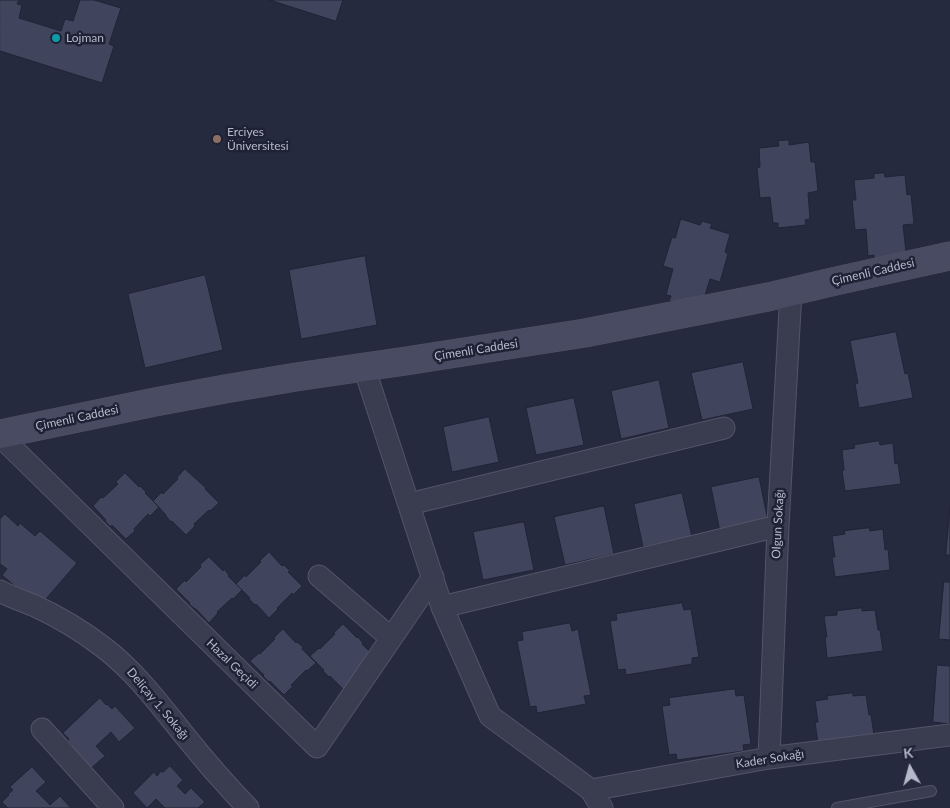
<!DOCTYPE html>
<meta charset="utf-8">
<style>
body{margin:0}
#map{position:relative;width:950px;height:808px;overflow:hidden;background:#262a3f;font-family:Lato,sans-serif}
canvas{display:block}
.north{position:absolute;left:885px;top:743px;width:50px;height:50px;-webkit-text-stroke:4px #1e2235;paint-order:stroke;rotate:353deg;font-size:14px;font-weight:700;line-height:20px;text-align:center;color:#b6b9ca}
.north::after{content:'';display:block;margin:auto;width:18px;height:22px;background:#b6b9ca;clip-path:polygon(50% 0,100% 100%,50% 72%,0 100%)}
</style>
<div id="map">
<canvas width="950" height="808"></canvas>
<div class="north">K</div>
</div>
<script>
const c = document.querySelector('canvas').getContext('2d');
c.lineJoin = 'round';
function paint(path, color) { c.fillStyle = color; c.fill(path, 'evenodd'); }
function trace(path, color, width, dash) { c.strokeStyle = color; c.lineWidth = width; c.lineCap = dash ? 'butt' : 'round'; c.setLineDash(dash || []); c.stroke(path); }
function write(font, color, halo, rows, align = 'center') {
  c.font = font + ' Lato,sans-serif'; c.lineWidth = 5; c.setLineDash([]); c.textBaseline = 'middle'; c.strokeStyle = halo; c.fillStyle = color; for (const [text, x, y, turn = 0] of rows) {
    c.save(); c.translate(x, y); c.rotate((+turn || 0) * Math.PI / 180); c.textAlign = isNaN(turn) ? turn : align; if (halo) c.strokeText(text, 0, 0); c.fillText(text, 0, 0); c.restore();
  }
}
const building = new Path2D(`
 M0,0H19L17,4L22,5L19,18L61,31L65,19L73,21L80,0H94L121,8L109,44L114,46L102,83L0,51Z
 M270,0H343L336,21Z
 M789,140V145L809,142L811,162H815L818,191L808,193L810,219L805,220L806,225L778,228V223H773L770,197L760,198L757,168L760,167L759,148L779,146L778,141Z
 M884,173L885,177L905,175L907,195L911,194L914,224L903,225L906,252L874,261V255L868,256L866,229L855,230L852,200H856L854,180L874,178V174Z
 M681,219L700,225L702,221L712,224L710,228L730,234L725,252L728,254L720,282L710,279L702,305L696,309L669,301L671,296L666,295L673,269L663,266L672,237L675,238Z
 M365,256L377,325L301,339L289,270Z
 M205,275L223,350L145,368L128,294Z
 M896,332L905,374L908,373L913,398L859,408L855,384L858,383L850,341Z
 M743,362L753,409L702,420L691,373Z
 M659,380L669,428L621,439L611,391Z
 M574,398L584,445L536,455L526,408Z
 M489,417L499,462L452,472L443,427Z
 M879,441L880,445L893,443L895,464L898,463L901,484L845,491L842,471L844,470L842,450L855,448L854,445Z
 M185,469L206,488L205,489L219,503L210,511L209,510L194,524L195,526L186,535L172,521L171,522L166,516V515L153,501L162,492L163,494L178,479L177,478Z
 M125,473L139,487L140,486L146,492L145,493L159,507L150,516L148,514L134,529L135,531L126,539L112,525L111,527L105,521L106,520L93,506L101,497L103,498L118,484L116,482Z
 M759,477L768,521L720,532L711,487Z
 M682,493L692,537L643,547L634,504Z
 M604,506L614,554L565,565L554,517Z
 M950,506V555H946Z
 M5,514L18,526L20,523L35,536L40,531L77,563L39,607L2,575L7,569L0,564V519Z
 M524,522L534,570L483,580L473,532Z
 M869,528L870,531L883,529L885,550L888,549L890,570L835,577L832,557H835L832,536L845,534L844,531Z
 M269,552L282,566L284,565L290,571L288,572L302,586L293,595L292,593L277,608L278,609L269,618L256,604L255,605L249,599L250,598L236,584L245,575L246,577L261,562L260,561Z
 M209,557L223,571L224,569L229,575L228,576L242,590L233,599L232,598L217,612L218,613L209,623L196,609H195L189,604L190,603L176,589L185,580L186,582L201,567L200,565Z
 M944,582H950V640L939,639Z
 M682,603L684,610L691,609L699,657L692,658V664L626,675L625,669L618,670L610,621L617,620L616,614Z
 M862,608V611L875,610L878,630H880L883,651L827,658L825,637H827L824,616L837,615V611Z
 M570,623L572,631L578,629L591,695L584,696L586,704L537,713L536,706L530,707L517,641L523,640L522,632Z
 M343,624L357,638L358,637L363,643L362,644L376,658L344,690L330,676L329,677L323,671L324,670L310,656L319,648L320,649L335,634L334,633Z
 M283,629L296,643L297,642L303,647L302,649L316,663L307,671L306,670L291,685L293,686L284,695L270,681L269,682L263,676L264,675L250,661L259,653L260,654L275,639L274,638Z
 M937,665L950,666V724L933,722Z
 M735,689L736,696L744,695L751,744L743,745L744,751L677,760L676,754L669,755L662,706L670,705L669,698Z
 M853,693V696L866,695L869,715H871L874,735L818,743L815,722H818L815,701L828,699L827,696Z
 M100,698L106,705L107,704L112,709L115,706L135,728L119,742L111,732L96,746L105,756L89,770L69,748L72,745L68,741L69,739L63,733Z
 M170,766L183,780L177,786L185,794L191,788L205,802L198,808H165L156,799L147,808L133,793L154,772L157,776L161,771L163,772Z
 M32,767L46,782L36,791L50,805L60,796L71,808H8L2,802L9,795L8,794L13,790L10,787Z`);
const lane = new Path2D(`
 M837,808L931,791`);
const street = new Path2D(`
 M364,367L442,607L490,716L591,790L602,808
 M0,436L317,747L433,577
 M409,504L724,428
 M319,576L391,638
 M0,591C11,597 23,601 35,606C59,617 82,631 103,647C136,672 160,705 185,736C205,761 226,785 248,808
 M442,607L778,526
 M42,729L113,808
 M769,758L778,526L791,291
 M591,790L769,758L950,735`);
const secondary = new Path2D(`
 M0,434L155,402L225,389L296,377L406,361L585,333L768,297L836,281L950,256`);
const markers = [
 [56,38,5,"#0f9aa8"],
 [217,139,5,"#8d6e63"]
];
const poiNames = [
 ["Lojman",66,38],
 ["Erciyes",227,132],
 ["Üniversitesi",227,146]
];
const streetNames = [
 ["Çimenli Caddesi",873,272,-13],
 ["Çimenli Caddesi",476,350,-9],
 ["Çimenli Caddesi",77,418,-12],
 ["Olgun Sokağı",778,524,-87],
 ["Hazal Geçidi",232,664,44],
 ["Deliçay 1. Sokağı",158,704,50],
 ["Kader Sokağı",770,759,-9]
];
paint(building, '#40455d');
trace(building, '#202437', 1);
trace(lane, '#525567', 12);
trace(street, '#525567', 23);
trace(secondary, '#525567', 29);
trace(lane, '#3a3d4f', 10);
trace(street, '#3a3d4f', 21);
trace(secondary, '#484b62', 28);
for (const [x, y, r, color] of markers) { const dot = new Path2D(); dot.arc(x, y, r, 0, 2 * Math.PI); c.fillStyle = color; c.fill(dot); trace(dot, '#1e2235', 2); }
write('12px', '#b6b9ca', '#1e2235', poiNames, 'left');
write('12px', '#b6b9ca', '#1e2235', streetNames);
</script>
